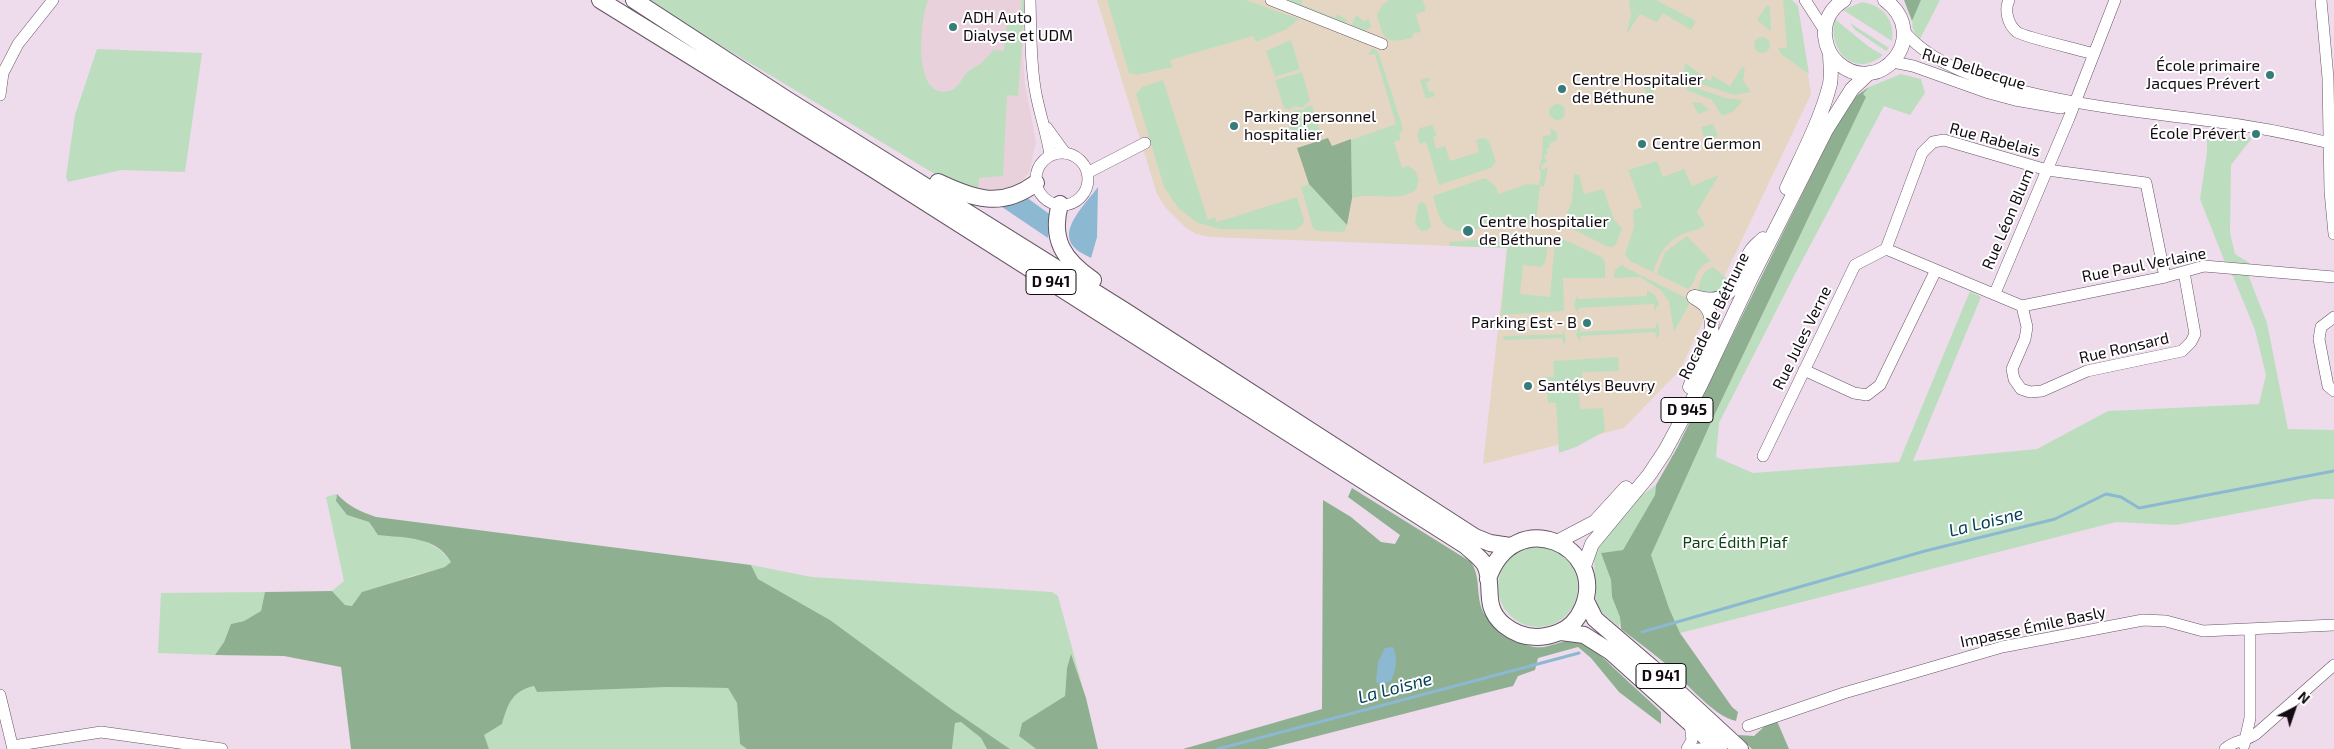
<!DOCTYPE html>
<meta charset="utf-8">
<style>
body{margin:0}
#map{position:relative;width:2334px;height:749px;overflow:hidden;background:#eedbec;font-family:"Exo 2",sans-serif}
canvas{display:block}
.north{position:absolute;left:2269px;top:684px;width:50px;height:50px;-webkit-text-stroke:4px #fff;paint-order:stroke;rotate:41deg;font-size:14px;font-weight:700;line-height:20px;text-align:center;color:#120c12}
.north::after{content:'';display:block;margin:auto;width:18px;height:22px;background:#120c12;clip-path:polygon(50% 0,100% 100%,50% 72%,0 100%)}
</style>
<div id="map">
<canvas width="2334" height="749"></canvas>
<div class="north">N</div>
</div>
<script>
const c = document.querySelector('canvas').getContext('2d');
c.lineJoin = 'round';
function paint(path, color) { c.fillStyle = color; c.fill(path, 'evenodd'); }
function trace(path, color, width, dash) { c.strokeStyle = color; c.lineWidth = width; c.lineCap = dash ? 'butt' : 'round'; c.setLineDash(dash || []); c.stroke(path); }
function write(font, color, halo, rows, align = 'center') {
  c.font = font + ' "Exo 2",sans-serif'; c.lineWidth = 4; c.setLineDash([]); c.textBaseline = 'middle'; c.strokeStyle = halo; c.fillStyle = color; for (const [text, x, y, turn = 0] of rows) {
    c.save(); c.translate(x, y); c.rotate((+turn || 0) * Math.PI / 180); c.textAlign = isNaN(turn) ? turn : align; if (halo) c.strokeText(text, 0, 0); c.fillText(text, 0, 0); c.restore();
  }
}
const industrial = new Path2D(`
 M655,0H1025L1023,55L1025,84L1036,142L1029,173L1020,183L1007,189L991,193L977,191Z`);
const medical = new Path2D(`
 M1097,0H1788L1797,6L1811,94L1680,370L1624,428L1483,464L1507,248L1210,237L1196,234L1186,228L1165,207L1157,194Z`);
const green = new Path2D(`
 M645,0H928C920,19 912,100 949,91C961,88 961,76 970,70C973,67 977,67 980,64C985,61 989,54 993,50L1004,51L1007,21L1020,22L1022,0H1025L1018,96L1007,95L1003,176L979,178L978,194L943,179Z
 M1107,0H1246L1299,19L1287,29L1256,42L1253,36L1170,60L1173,67L1136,75L1129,73Z
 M1283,0H1302L1301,4L1335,18L1337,14L1347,20L1346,24Z
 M1389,0H1423L1426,11L1416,14L1421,32L1414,33L1412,38C1384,44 1384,41 1377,15L1382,5Z
 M1631,0H1656L1696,21L1691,30L1663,13L1657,22L1640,14L1626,35L1631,15L1629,1Z
 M1783,0H1792L1798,6L1809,74L1781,54L1778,48H1787Z
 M1921,0H1940L1920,39C1906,25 1914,16 1921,0Z
 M1862,2C1883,5 1895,20 1892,41L1843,10Z
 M1767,5L1770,7L1771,30L1770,31L1757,20Z
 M1365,7L1371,27L1364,32L1351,26L1356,15L1365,22L1368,18Z
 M1835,19L1869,47L1883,55C1855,79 1827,51 1835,19Z
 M1850,23L1889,48L1886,51L1855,30Z
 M1754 45a8 8 0 1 1 16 0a8 8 0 1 1-16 0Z
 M1291,40L1300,69L1275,77L1266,51Z
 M1372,48L1378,52L1403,128L1399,135L1401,140L1394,142L1402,168L1408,166L1415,170L1419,180L1416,190C1396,203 1374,192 1352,198L1351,140L1396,124L1375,54L1368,55Z
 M97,49L202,53L185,172L121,170L68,182L66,177L75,115Z
 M1685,63L1710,81L1713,76L1730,86L1742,67L1745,68L1743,80L1751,92L1734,95L1692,81L1684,71Z
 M1302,72L1310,100L1302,108L1295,106L1289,110L1284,108L1275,80Z
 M1901,74L1921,79L1925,93L1910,115L1884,106L1795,274L1719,423L1716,457L1753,473L1899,462L1970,291L1981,297L1913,461L2037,449L2108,411L2259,404L2266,375L2255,330L2232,274L2224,260L2200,199L2207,152V130L2252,138L2231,165L2230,233L2235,254L2254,266L2249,277L2267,323L2288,429L2334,430V499H2314L2176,525L2116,522L1680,633L1669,608L1651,555L1713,418L1866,97L1862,95L1869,87Z
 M1429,77L1430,81L1426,82L1429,92L1433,91L1435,96L1426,99L1420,80Z
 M1163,80L1208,220L1215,217L1217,222L1297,197L1304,220L1303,224L1296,230L1220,229L1198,223L1179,209L1164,187L1136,94L1142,87Z
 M1642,83L1650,84L1654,92L1648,98Z
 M1687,85L1726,98L1743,100L1734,111L1722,116L1712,100L1686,90Z
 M1692,102L1701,103L1709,110L1698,114Z
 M1549 112a8 8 0 1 1 16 0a8 8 0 1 1-16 0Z
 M1307,106H1312L1320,131L1294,140L1285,113L1291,114L1296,110H1303Z
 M1713,124L1718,136L1705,141L1701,127Z
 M1432,125L1437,135L1433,137L1436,149L1445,146L1450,161L1479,152L1476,140L1484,138L1489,141L1496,162L1491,168L1439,185L1426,142L1420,144L1417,135L1420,128Z
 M1550,128L1557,133V140L1549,144L1550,147L1546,150L1548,153L1544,156L1547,161L1541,166L1542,170L1548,167L1544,187L1540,186L1536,223L1457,231C1439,227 1438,212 1433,196L1485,178L1496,186L1498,194L1527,184L1539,185L1541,173L1539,168L1542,157L1543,136L1551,135Z
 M1657,161L1663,177L1684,169L1692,186L1719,175L1697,212L1705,225C1698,231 1691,230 1683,234C1664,243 1660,254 1653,272L1630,261L1625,254L1634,228L1633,210L1642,207L1628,170Z
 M1579,174L1584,194L1603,189L1614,219L1622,229L1616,244L1613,247L1606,246L1567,226L1566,215L1572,201L1574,175Z
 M1309,184L1347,225L1344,232L1317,231L1313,228L1301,187Z
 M1422,202L1426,205L1431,226L1428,230L1421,231L1415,223L1418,204Z
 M1544,234C1549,241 1548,260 1542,267L1523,265L1520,294L1550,297L1555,239L1558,237L1602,257L1605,262V278H1563L1564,311L1501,315L1507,248L1450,246L1449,242Z
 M1687,236L1711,261C1691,269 1699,282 1688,289L1657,274L1665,252Z
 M1621,265L1686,298L1689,304L1674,332L1669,302L1662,291L1640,277L1614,278L1615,270Z
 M1713,267L1732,283L1721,292L1697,294C1700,282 1701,272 1713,267Z
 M1647,290L1655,295L1659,304L1654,311V304L1578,308L1579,315L1574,306L1577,294V299L1647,296Z
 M1656,322C1661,328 1660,332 1657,339L1655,332L1580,336L1581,343L1576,335L1579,326L1581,332L1656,328Z
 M1563,328L1566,339L1564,346L1562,338L1504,340L1503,336L1563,334Z
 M1618,357L1619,371L1582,372V378L1578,379L1580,409L1603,408L1605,431L1576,447L1559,453L1556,403H1548L1546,377H1554L1553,361Z
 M1656,485L1655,495L1623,550L1601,553L1611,580L1612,597L1621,617L1619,627L1599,610L1596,601L1594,558L1603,540L1638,498Z
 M337,494L336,501L347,515L369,522L374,530C401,535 434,537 451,562L446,567L409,577L352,606L345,605L332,591L344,581L326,497Z
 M1498 587a40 40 0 1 1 80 0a40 40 0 1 1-80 0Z
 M751,565L812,577L1052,592L1058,596L1085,696L1071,655L1067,668L1065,696L1022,723L1019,736L1036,749H1010L950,708L830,620L758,579Z
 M265,592L261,611L244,621L231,624L224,642L215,655L158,653L161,593Z
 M534,686L537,692L669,687L728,688L737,703L740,744L747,749H489L483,735L502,724C508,704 512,691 534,686Z
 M961,722L981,738L987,749H952L955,723Z`);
const forest = new Path2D(`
 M1904,0H1921L1912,21Z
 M1869,87L1863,94L1866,97L1713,418L1651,555L1669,608L1680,633L1732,707L1738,712L1736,721C1713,717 1680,675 1661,660C1648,649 1634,639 1621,629L1620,617L1612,597L1611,580L1601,553L1623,550L1655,495L1656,485L1677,448L1843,111L1849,101Z
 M1328,138L1332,146L1351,139L1352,198L1347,225L1309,184L1297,148Z
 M1352,488L1471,562C1483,580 1473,602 1488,619C1499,633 1526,650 1544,647C1557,645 1568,637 1581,643C1596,649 1605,660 1617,671C1631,685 1647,698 1661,712V724L1619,692L1591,658L1578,647L1538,658L1535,670L1518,676L1513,686L1485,693L1267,749H1183L1322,709L1323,500L1351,517L1381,542L1395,544L1400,535L1348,497Z
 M337,494C348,506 361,512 376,517L751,565L758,579L830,620L950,708L1010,749H987L981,738L961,722L955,723L952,749H747L740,744L737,703L728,688L669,687L537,692L534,686C512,691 508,704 502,724L484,735L489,749H351L341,667L284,656L215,655L224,642L231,624L244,621L261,611L265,592L332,591L345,605L352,606L362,592L445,567L451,562C436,536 405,538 378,535L369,522L347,515L336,501Z
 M1071,654L1086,698L1098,749H1036L1019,736L1022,723L1065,696L1067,668Z
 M1777,721L1789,749H1752L1738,735L1754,736L1766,725Z`);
const water = new Path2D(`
 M1098,187L1097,237L1091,258C1086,255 1078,252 1074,247C1057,230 1088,201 1098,187Z
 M1026,197L1052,216L1048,238L1002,207Z
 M1393,647C1398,658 1396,670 1391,681L1381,685L1376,682L1378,662L1385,648Z`);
const stream = new Path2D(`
 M1642,632L1925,551L2055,519L2106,494L2121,497L2139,508L2334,471
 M1218,749L1579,653`);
const minor = new Path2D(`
 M1030,0C1031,31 1030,63 1036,94C1040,115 1047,134 1050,155
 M1271,0L1382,44
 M1805,0L1825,31
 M2009,0C2004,10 2008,25 2017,32C2023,37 2082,50 2094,54
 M2321,0L2328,78L2330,191L2334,234
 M1904,31C1956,97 2131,110 2211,121C2253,126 2293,134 2334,144
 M1893,62L1913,66L1989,93L2015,100L2061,108L2075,102
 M0,95L3,73L18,44L53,0
 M1047,128L1065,153
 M1036 179a26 26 0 1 1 52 0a26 26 0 1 1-52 0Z
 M1087,173L1145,143
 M1886,249L2022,306L2165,277L2204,266L2334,277
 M1886,249L1922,153L1933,142L1944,140L2047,170L2146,183L2165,277
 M1995,293L2069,118L2115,0
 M2022,306L2027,327L2025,339L2012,369L2014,379L2021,389L2030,392L2042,391L2087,371L2182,351L2191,342L2195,334L2184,272
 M2334,317L2321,327L2319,339L2328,386L2334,391
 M1804,370L1854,393L1867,395L1880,385L1936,270
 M1763,456L1855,265L1886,249
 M0,695L13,749
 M1748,726L1844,693L2002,647L2143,620L2166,621L2203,631L2334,625
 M2244,745L2250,718V629
 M13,746L101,732L222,749
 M1687,749L1692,740L1690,723
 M1698,749L1718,748
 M2225,749C2234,740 2244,742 2256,734L2334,665`);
const major = new Path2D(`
 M1844,0C1831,8 1824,21 1825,36C1826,46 1830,56 1838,63C1879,99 1933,36 1885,0
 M1787,188C1802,155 1821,120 1830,84C1832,73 1830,63 1830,53
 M1695,297C1735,310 1736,273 1752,250C1755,246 1759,243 1763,239
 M1690,387C1698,366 1723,326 1706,306C1703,302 1697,299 1694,297
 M1557,542L1595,522L1626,488
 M1583,569L1592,544L1649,475L1665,451L1700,386L1752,276L1826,130L1852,89L1869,73`);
const highway = new Path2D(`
 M600,0L873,169L1466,546C1472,552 1481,558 1485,565C1495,585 1481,606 1504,625C1520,638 1538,640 1557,633C1569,629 1578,619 1583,607C1608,545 1513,504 1488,579
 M634,0L786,99L1125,311L1475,537L1490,543L1510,546
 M938,182C974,199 1001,209 1036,183
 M1060,204C1050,240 1064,260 1093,280
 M1586,601L1595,619L1651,667L1740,749
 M1561,632L1584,635L1611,652L1719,749`);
const markers = [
 [953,27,5,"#367d79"],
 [2270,75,5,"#367d79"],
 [1562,89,5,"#367d79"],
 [1234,126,5,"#367d79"],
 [2256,134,5,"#367d79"],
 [1642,144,5,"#367d79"],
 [1468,231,6,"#367d79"],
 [1587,323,5,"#367d79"],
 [1528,386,5,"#367d79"]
];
const shields = [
 [1051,282,50],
 [1687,410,52],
 [1661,676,50]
];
const shieldNames = [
 ["D 941",1051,282],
 ["D 945",1687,410],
 ["D 941",1661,676]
];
const poiNames = [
 ["ADH Auto",963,18],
 ["Dialyse et UDM",963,36],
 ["École primaire",2260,66,"right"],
 ["Jacques Prévert",2260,84,"right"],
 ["Centre Hospitalier",1572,80],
 ["de Béthune",1572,98],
 ["Parking personnel",1244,117],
 ["hospitalier",1244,135],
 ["École Prévert",2246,134,"right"],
 ["Centre Germon",1652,144],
 ["Centre hospitalier",1479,222],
 ["de Béthune",1479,240],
 ["Parking Est - B",1577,323,"right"],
 ["Santélys Beuvry",1538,386]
];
const streetNames = [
 ["Rue Delbecque",1974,69,17],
 ["Rue Rabelais",1995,140,15],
 ["Rue Léon Blum",2008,219,-67],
 ["Rue Paul Verlaine",2144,265,-11],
 ["Rocade de Béthune",1714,316,-64],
 ["Rue Jules Verne",1802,338,-64],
 ["Rue Ronsard",2124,348,-13],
 ["Impasse Émile Basly",2033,627,-12]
];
const parkNames = [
 ["Parc Édith Piaf",1735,543]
];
const waterNames = [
 ["La Loisne",1986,522,-14],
 ["La Loisne",1395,688,-15]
];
paint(industrial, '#e9d1db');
paint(medical, '#e5d6c3');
paint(green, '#bddebe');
paint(forest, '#8eb090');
paint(water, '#8cb8d2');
trace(stream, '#8cb8d2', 3);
trace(minor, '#665665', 12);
trace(major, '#665665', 15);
trace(highway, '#665665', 18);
trace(minor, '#fff', 11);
trace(major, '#fff', 14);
trace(highway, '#fff', 16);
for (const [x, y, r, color] of markers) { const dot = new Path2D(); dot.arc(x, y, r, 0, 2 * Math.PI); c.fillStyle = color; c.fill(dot); trace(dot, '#fff', 2); }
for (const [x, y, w] of shields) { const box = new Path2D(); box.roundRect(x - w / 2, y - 12.5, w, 25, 4); c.fillStyle = '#fff'; c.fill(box); trace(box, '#120c12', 1); }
write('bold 15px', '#120c12', null, shieldNames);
write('16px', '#120c12', '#fff', poiNames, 'left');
write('16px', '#120c12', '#fff', streetNames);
write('16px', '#0d4217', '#fff', parkNames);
write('italic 18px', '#06415c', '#fff', waterNames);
</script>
